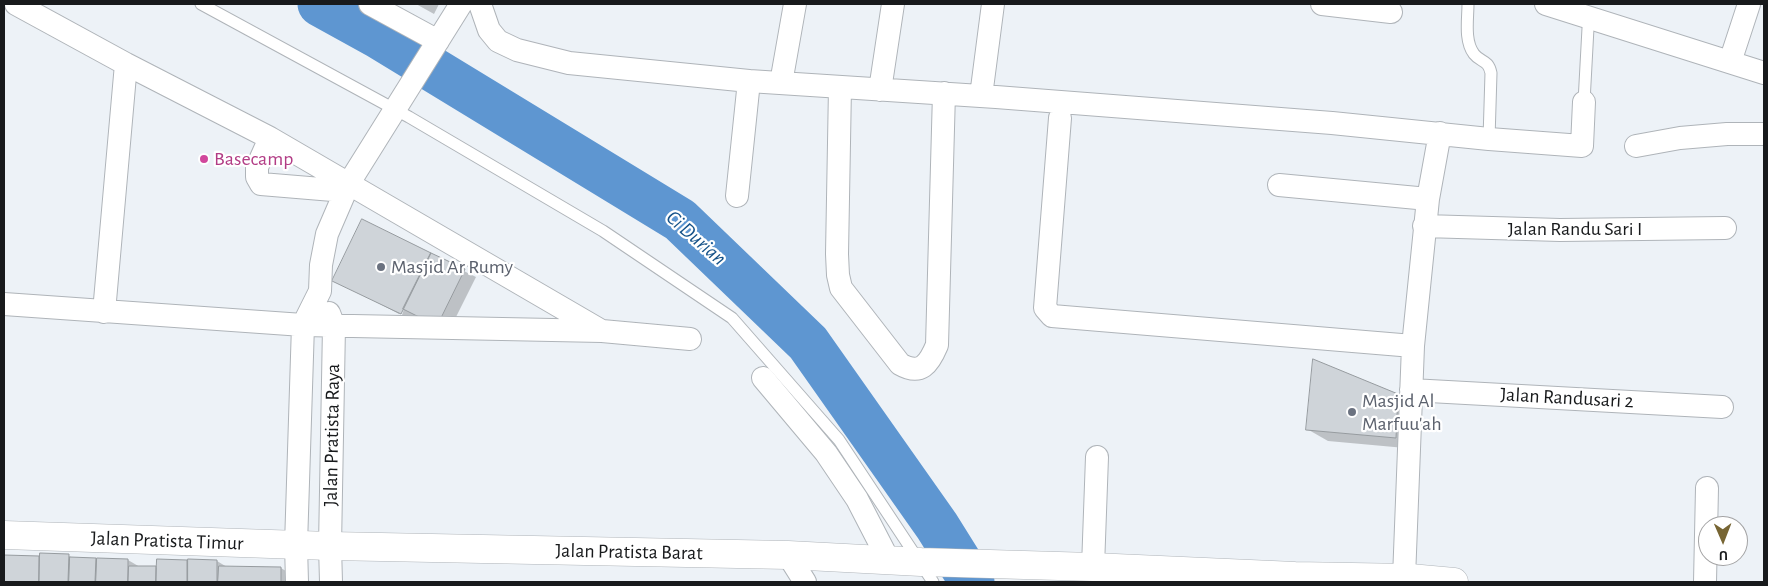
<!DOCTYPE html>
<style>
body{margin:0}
#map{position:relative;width:1768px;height:586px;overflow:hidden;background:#edf2f7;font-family:"Alegreya Sans",sans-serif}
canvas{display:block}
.frame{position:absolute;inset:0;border:5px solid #181a1c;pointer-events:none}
.north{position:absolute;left:1698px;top:516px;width:50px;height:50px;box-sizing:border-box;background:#fff;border:1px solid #a3a3a4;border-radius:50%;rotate:179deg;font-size:14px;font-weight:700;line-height:20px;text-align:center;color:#181a1c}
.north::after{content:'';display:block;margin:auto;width:18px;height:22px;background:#776533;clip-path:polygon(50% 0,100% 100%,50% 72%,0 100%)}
</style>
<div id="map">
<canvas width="1768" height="586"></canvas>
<div class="frame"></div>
<div class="north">U</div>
</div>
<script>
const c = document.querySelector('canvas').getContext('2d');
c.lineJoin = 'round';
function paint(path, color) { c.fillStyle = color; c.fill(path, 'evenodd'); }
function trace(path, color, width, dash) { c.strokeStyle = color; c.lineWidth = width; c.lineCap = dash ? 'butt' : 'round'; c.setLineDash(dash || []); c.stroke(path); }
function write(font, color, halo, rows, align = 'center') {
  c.font = font + ' "Alegreya Sans",sans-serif'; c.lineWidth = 4.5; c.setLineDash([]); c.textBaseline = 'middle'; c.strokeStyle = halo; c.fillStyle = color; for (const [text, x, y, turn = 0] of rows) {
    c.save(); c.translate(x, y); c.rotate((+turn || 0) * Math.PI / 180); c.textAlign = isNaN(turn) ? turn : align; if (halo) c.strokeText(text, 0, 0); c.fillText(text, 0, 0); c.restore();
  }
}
const shadow = new Path2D(`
 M416,4H439L434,14Z
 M363,221L476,277L449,331L421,325L402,315L404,309L402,308L399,314L334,280Z
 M1397,395L1418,407L1416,449L1328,441L1307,429Z
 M68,555L74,559L128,560L140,567L158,568V560L217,561L227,567L281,568L297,578V582H4V556L41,558Z`);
const river = new Path2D(`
 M320,4L378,36L680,220L808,343L937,526L972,582`);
const building = new Path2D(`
 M362,219L431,253L401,314L332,281Z
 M431,253L465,269L437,326L403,309Z
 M1313,359L1398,394L1396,438L1306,430Z
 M40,553L69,554L68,582H39Z
 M4,555L39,556V582H4Z
 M70,557L96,558L95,582H69Z
 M97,558L128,559V582H96Z
 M157,559L187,560V582H156Z
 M188,559L217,560V582H188Z
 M129,566H156V582H128Z
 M219,566L281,567V582H218Z`);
const lane = new Path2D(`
 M201,4L409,117L603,231L732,318L839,440L933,582
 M1468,4C1468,19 1464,41 1474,54C1481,63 1488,59 1491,73L1489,139
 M1584,102L1588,28`);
const street = new Path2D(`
 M16,4L126,64L270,138L600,330
 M370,4L438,41
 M480,4L489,30L498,41L517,50L569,63L749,81L996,97L1332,123L1489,139L1582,146L1584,102
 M1322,4L1391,12
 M1546,4L1764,73
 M1730,62L1749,4
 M781,83L795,4
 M840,87L837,254L838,275L841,288L900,364C921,376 929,364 937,345L944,93
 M880,90L893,4
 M981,96L993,4
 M1060,118L1045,308L1052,316L1413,346
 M270,138L257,167V177L261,184L345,191
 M1636,146L1680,138L1727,134H1764
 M1279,185L1428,199
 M737,196L749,81
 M1424,226L1560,230L1725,228
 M4,304L303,325L602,331L690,339
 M104,312L126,64
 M329,313L334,326L330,546L331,582
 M763,378L826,453L857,499L888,559
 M1411,390L1722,407
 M788,555L805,582
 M1093,567L1097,457
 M1404,578L1413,346L1428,199L1440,133
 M297,582L296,545L303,325L320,291L321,265L327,234L349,183L461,4
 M1705,582L1707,488`);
const secondary = new Path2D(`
 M4,535L330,546L788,555L921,562L1093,567L1295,576L1410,578L1454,582`);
const markers = [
 [204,159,5,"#d1479c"],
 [381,267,5,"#6b7280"],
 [1352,412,5,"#6b7280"]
];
const hotelNames = [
 ["Basecamp",214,159]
];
const streetNames = [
 ["Jalan Randu Sari I",1575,229],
 ["Jalan Randusari 2",1567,398,3],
 ["Jalan Pratista Raya",332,435,-89],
 ["Jalan Pratista Timur",167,541,2],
 ["Jalan Pratista Barat",629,552,1]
];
const worshipNames = [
 ["Masjid Ar Rumy",391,267],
 ["Masjid Al",1362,401],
 ["Marfuu'ah",1362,424]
];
const waterNames = [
 ["Ci Durian",696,238,41]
];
paint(shadow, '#0003');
trace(river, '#5e96d1', 45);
paint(building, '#cfd4d9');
trace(building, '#969b9f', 1);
trace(lane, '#afb4b9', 13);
trace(street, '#afb4b9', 24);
trace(secondary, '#afb4b9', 29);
trace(lane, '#fff', 11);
trace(street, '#fff', 22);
trace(secondary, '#fff', 28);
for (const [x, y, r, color] of markers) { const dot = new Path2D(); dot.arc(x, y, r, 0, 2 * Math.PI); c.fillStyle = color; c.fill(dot); trace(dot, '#fff', 2); }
write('20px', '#b23c85', '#fff', hotelNames, 'left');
write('20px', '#181a1c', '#fff', streetNames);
write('20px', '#5b616d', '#fff', worshipNames, 'left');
write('italic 21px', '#155289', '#fff', waterNames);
</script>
